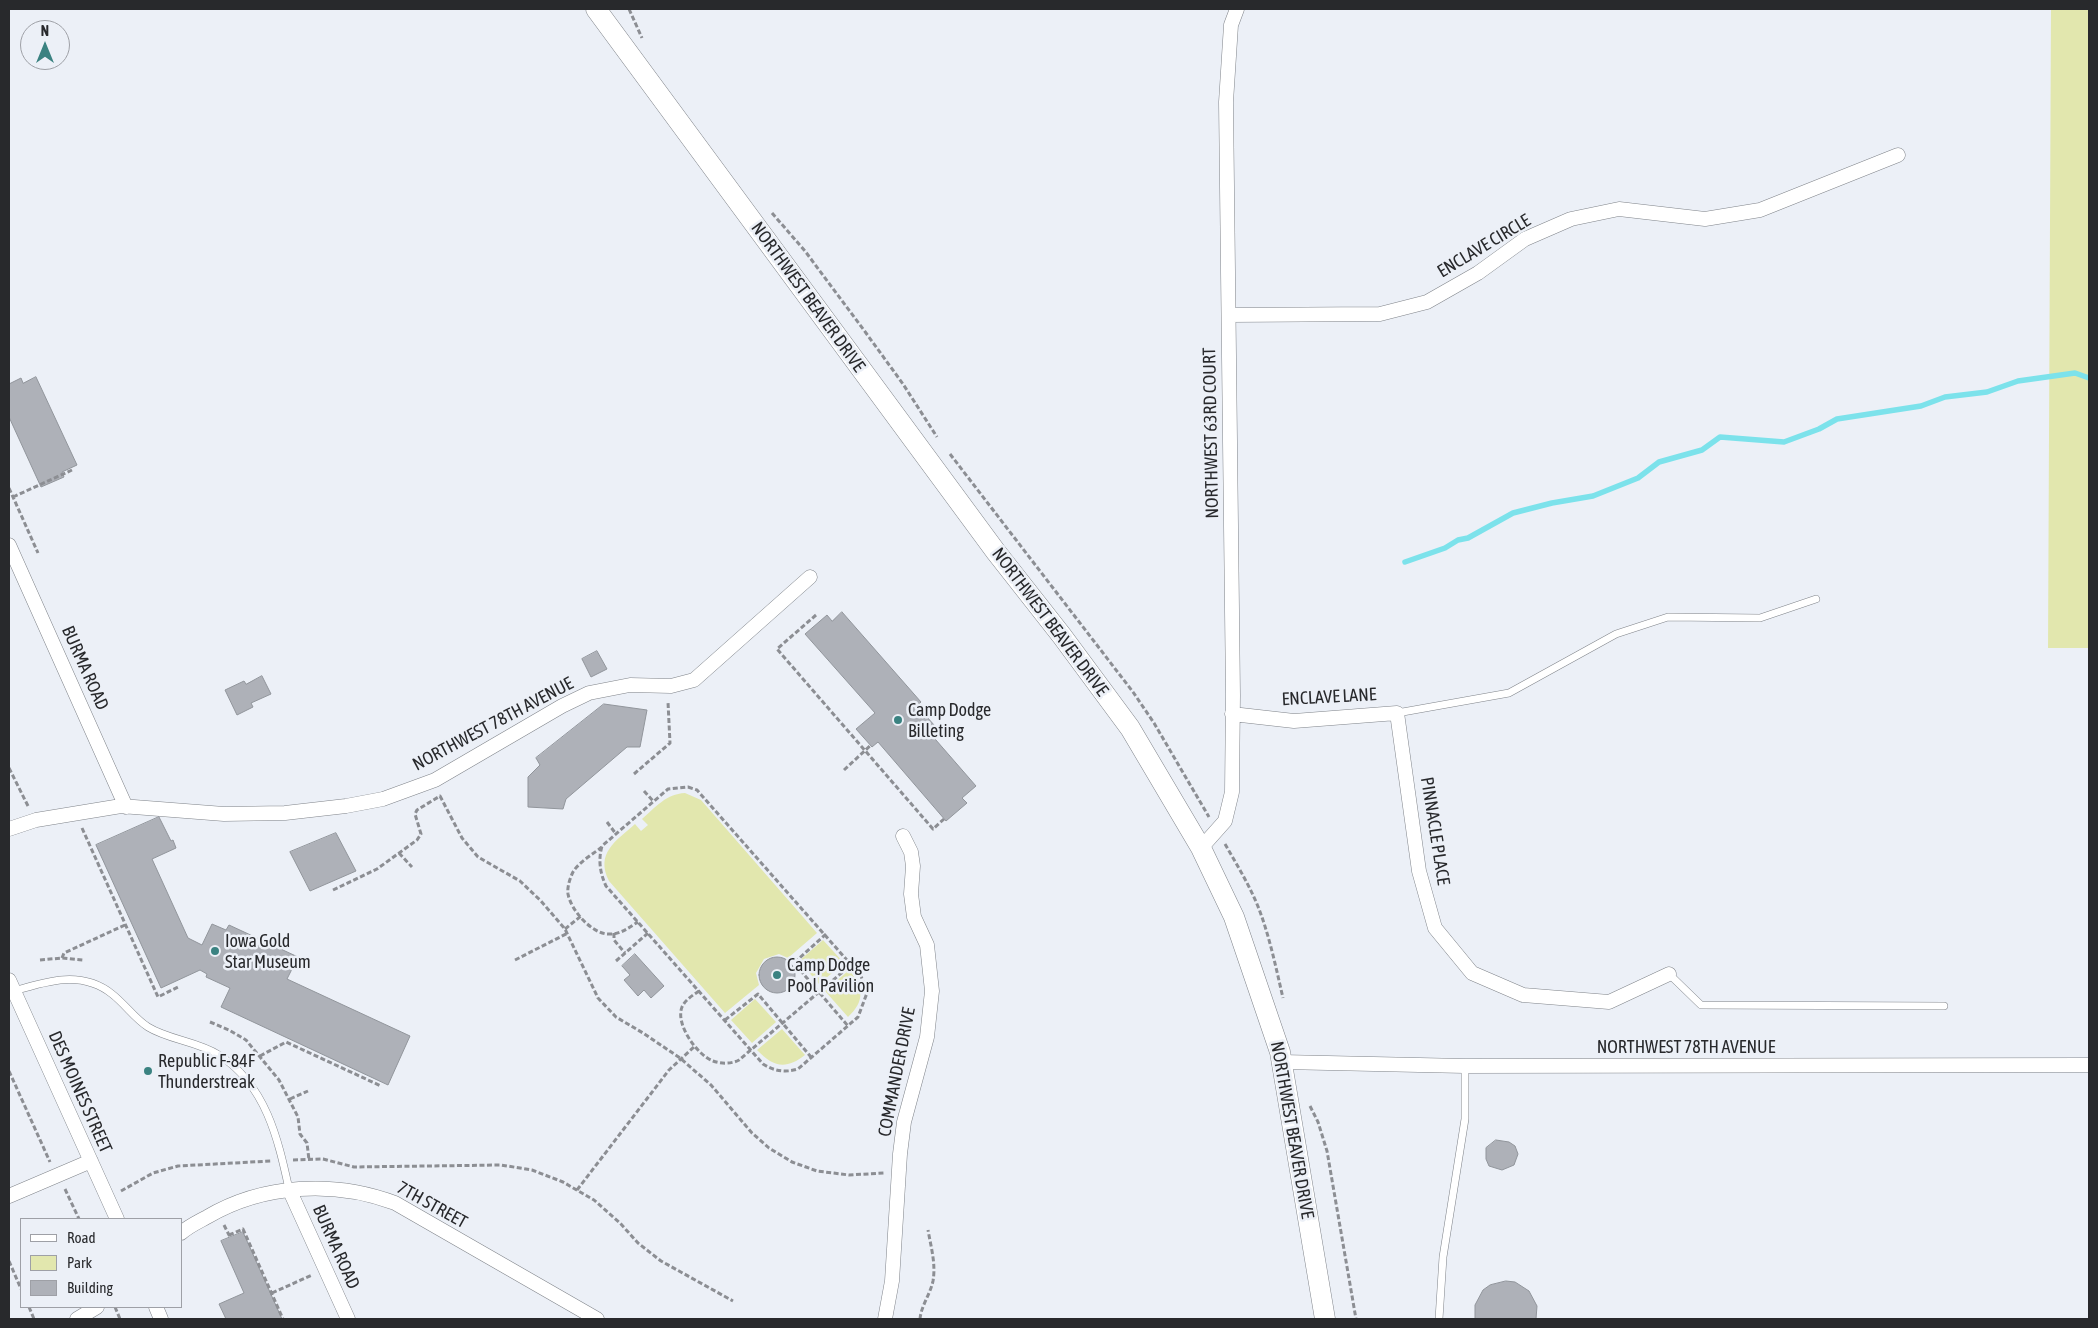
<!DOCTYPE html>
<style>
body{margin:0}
#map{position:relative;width:2098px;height:1328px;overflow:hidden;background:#ecf0f7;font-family:"Asap Condensed",sans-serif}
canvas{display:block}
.frame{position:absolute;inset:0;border:10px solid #28292c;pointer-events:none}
.legend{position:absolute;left:20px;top:1218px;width:162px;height:90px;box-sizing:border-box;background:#ecf0f7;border:1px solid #9ea0a6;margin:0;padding:6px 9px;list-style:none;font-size:15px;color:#28292c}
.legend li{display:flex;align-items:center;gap:10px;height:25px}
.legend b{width:25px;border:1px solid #9ea0a6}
.north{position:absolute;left:20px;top:20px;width:50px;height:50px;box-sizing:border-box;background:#ecf0f7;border:1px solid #9ea0a6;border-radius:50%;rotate:0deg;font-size:14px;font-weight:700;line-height:20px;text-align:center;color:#28292c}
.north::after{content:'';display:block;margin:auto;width:18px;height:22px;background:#3a8281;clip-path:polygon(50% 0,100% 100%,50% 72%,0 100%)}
</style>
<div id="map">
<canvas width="2098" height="1328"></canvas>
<div class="frame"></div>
<ul class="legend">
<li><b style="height:6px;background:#fff"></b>Road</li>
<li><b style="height:14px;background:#e2e7ae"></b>Park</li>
<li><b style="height:14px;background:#aeb1b8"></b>Building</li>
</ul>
<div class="north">N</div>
</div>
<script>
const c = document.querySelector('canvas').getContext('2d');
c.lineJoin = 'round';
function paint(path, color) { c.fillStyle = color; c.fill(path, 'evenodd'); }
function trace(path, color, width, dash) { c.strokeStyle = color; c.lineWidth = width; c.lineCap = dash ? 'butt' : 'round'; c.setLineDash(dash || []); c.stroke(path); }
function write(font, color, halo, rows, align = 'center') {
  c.font = font + ' "Asap Condensed",sans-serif'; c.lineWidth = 5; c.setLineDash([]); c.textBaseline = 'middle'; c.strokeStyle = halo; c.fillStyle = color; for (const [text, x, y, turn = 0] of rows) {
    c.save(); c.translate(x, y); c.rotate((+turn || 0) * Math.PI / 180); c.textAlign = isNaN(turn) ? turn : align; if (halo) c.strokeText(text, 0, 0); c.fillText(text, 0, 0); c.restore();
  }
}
const green = new Path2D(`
 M2051,9H2089V648H2048Z
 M685,793L701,800L817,933L788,958L779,954L764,959L756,973L759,985L725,1013L609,881C595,853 616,841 635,824L641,831L648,825L642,819C656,807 666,794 685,793Z
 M823,940L844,963L819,984L799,961Z
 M849,970C864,988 865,1001 848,1017L825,991Z
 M755,999L776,1022L752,1043L731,1020Z
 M782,1029L805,1055C786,1070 773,1067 757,1050Z`);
const stream = new Path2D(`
 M1405,562L1445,548L1458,540L1468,538L1513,513L1552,503L1593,496L1638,478L1659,462L1702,450L1720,437L1784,442L1819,429L1837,419L1921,406L1945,397L1987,392L2018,381L2075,373L2089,378`);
const building = new Path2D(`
 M36,377L77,465L62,472L64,477L41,487L9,417V384L21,378L23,383Z
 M842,612L921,702L917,706L935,726L929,732L976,786L962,798L967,803L946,821L878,742L872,747L856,729L875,713L805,634L827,615L832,621Z
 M597,651L607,669L591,677L582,659Z
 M262,676L271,694L251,703L253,707L237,715L225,690L244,681L246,684Z
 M604,704L647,710L640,747H627L566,799L563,809L528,807V777L540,765L536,758Z
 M159,817L171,841L173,840L176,848L152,859L188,938L202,945L212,924L226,930L229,925L298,957L287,979L410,1036L388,1085L221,1007L230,988L206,977L207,974L200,970L161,988L96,845Z
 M336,833L356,871L310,891L290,852Z
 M635,954L664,986L651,998L644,990L638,996L624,980L630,975L622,966Z
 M759 975a18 18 0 1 1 36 0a18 18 0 1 1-36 0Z
 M1496,1140L1509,1142L1515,1146L1518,1154L1514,1165L1502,1170L1489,1166L1486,1159V1148Z
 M243,1232L282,1319H226L219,1304L244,1293L221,1241Z
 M1506,1281L1515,1282L1529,1291L1537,1306L1536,1319H1475V1305L1483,1290L1490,1285Z`);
const path = new Path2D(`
 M629,9L642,38
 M772,213L805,251L866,333L903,384L937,437
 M950,454L1133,692L1154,723L1209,817
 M9,488L38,553
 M13,497L72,470
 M816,615L777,649L933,829L944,819
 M9,768L29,808
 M844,770L871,745
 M634,774L670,743L668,702
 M688,787L697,790L861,976L867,993L858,1017L798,1069C785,1073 774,1071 763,1064L606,886C600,873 598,860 602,846L668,789Z
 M644,791L654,802
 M607,822L616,834
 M82,828L158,997L178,987
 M1225,844C1237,865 1250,886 1259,909C1270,938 1276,968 1283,998
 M602,847C593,854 579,862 573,872C570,878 567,887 568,894C571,910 590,932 607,934C620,935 628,928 638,922
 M399,853L412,867
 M333,890L377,869L417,840L421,834L415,814L417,810L440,796L462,838L478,857L520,881L541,901L565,929L598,998L616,1017L643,1033L680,1058L711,1085L752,1133L769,1148L792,1162L817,1171L849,1175L884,1173
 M565,929L581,916
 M614,933V940L625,953
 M826,934L794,963L848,1026
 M62,958L64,953L125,925
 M40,960L62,958L83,960
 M515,960L568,933
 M616,961L648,933
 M699,991C693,995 685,1000 682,1007C675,1024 697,1055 713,1061C721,1064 732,1064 739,1060L852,964
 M725,1020L758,994L811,1057
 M210,1022L229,1030L246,1040L279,1080L298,1117L300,1134L307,1143L309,1160
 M260,1056L286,1042L381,1086
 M9,1071L50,1162
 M290,1099L308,1091
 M1310,1106L1318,1122L1327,1151L1356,1319
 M293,1160L323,1159L354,1167L501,1165L532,1170L563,1182L594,1200L620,1223L638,1243L661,1261L733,1301
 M65,1189L79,1219
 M577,1190L669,1070L695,1046
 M121,1191L153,1173L178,1166L271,1161
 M224,1225L230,1237
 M229,1235L243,1229L283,1319
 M9,1261L21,1289
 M272,1293L312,1275
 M29,1307L34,1319
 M115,1307L120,1319
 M920,1319C921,1306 930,1295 933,1281C936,1264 931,1247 928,1230`);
const service = new Path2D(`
 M1397,713L1509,693L1616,634L1668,617L1760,618L1816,599
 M1669,974L1701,1005L1944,1006
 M14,991C47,981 82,970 112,994C125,1004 135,1019 148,1027C169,1040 197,1041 219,1055C266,1085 278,1139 289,1189
 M1439,1319L1443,1257L1465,1119V1066`);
const minor = new Path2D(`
 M1229,315L1380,314L1427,302L1478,273L1525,239L1571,219L1619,209L1705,219L1760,210L1898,155
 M9,545L126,807
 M1232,714L1294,721L1397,713L1419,871L1435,928L1472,973L1523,995L1609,1002L1669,974
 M9,829L36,820L121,806L224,814L285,813L346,806L383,799L435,780L562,706L589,693L630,685L671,686L694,680L810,577
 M1201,848L1225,821L1232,792L1233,695L1226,102L1231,25L1237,9
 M9,980L117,1219
 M1282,1062L1465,1066L2089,1065
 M289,1189L348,1319
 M9,1196L91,1161
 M181,1233C189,1226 198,1222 207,1217C263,1184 334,1180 395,1203L597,1319
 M156,1307L161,1319
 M77,1319L97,1307
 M885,1319L892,1281L900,1154L904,1122L927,1037L932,991L927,945L914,917L911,894L913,866L911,852L903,836`);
const secondary = new Path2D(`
 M596,9L996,552L1062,636L1130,728L1201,848L1234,917L1280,1052L1325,1319`);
const markers = [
 [898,720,5,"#3a8281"],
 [215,951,5,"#3a8281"],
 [777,975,5,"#3a8281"],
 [148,1071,5,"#3a8281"]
];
const streetNames = [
 ["ENCLAVE CIRCLE",1484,246,-31],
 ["NORTHWEST BEAVER DRIVE",808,297,54],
 ["NORTHWEST 63RD COURT",1211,433,-91],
 ["NORTHWEST BEAVER DRIVE",1050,622,53],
 ["BURMA ROAD",85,668,66],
 ["ENCLAVE LANE",1329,697,-3],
 ["NORTHWEST 78TH AVENUE",493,724,-28],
 ["PINNACLE PLACE",1435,831,81],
 ["NORTHWEST 78TH AVENUE",1686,1047],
 ["COMMANDER DRIVE",897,1072,-79],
 ["DES MOINES STREET",80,1092,66],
 ["NORTHWEST BEAVER DRIVE",1292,1130,80],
 ["7TH STREET",432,1205,29],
 ["BURMA ROAD",336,1247,66]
];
const poiNames = [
 ["Camp Dodge",908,710],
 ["Billeting",908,731],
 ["Iowa Gold",225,941],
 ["Star Museum",225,962],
 ["Camp Dodge",787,965],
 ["Pool Pavilion",787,986],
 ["Republic F-84F",158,1061],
 ["Thunderstreak",158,1082]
];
paint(green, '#e2e7ae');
trace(stream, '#7ce2eb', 5.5);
paint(building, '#aeb1b8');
trace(building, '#91959b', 1);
trace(service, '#7f8389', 8);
trace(minor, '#7f8389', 15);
trace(secondary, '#7f8389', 21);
trace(path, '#8c8e93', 3, [5, 2.5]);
trace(service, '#fff', 7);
trace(minor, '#fff', 14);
trace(secondary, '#fff', 20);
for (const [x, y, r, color] of markers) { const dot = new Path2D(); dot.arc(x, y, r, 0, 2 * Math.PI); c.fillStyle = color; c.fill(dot); trace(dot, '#ecf0f7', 2); }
write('18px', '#28292c', '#ecf0f7', streetNames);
write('18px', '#28292c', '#ecf0f7', poiNames, 'left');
</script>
